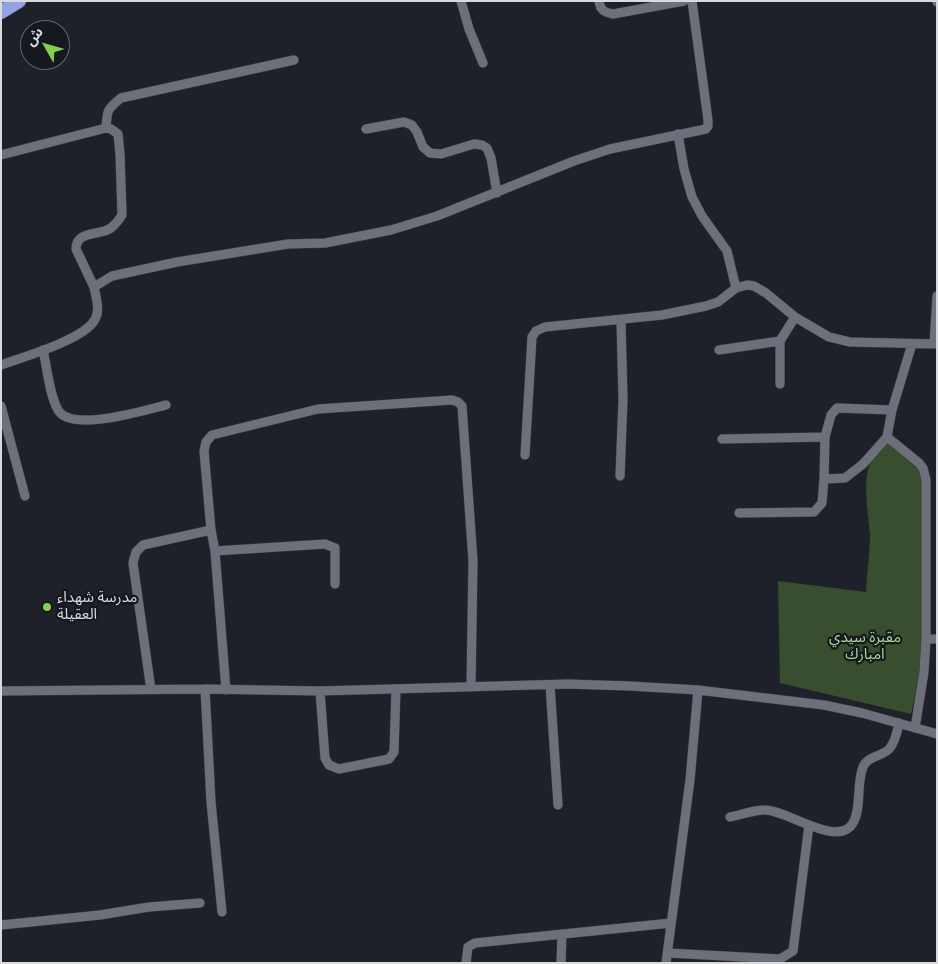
<!DOCTYPE html>
<meta charset="utf-8">
<style>
body{margin:0}
#map{position:relative;width:938px;height:964px;overflow:hidden;background:#1f212a;font-family:"Roboto Condensed","Noto Sans Arabic",sans-serif}
canvas{display:block}
.frame{position:absolute;inset:0;border:2px solid #d9dae0;pointer-events:none}
.north{position:absolute;left:20px;top:20px;width:50px;height:50px;box-sizing:border-box;background:#161820;border:1px solid #64666d;border-radius:50%;rotate:308deg;font-size:14px;font-weight:700;line-height:20px;text-align:center;color:#d9dae0}
.north::after{content:'';display:block;margin:auto;width:18px;height:22px;background:#82d04f;clip-path:polygon(50% 0,100% 100%,50% 72%,0 100%)}
</style>
<div id="map">
<canvas width="938" height="964"></canvas>
<div class="frame"></div>
<div class="north">ش</div>
</div>
<script>
const c = document.querySelector('canvas').getContext('2d');
c.lineJoin = 'round';
function paint(path, color) { c.fillStyle = color; c.fill(path, 'evenodd'); }
function trace(path, color, width, dash) { c.strokeStyle = color; c.lineWidth = width; c.lineCap = dash ? 'butt' : 'round'; c.setLineDash(dash || []); c.stroke(path); }
function write(font, color, halo, rows, align = 'center') {
  c.font = font + ' "Roboto Condensed","Noto Sans Arabic",sans-serif'; c.lineWidth = 4.5; c.setLineDash([]); c.textBaseline = 'middle'; c.strokeStyle = halo; c.fillStyle = color; for (const [text, x, y, turn = 0] of rows) {
    c.save(); c.translate(x, y); c.rotate((+turn || 0) * Math.PI / 180); c.textAlign = isNaN(turn) ? turn : align; if (halo) c.strokeText(text, 0, 0); c.fillText(text, 0, 0); c.restore();
  }
}
const green = new Path2D(`
 M893,440L923,471V511L921,538L924,550L921,636L923,659L911,714L780,683L778,581L866,592C867,573 870,553 870,534C868,500 855,458 893,440Z`);
const minor = new Path2D(`
 M461,1L469,29L483,63
 M599,1C600,10 604,12 613,14L684,1
 M937,1V2
 M106,128C107,111 107,109 121,98L294,60
 M366,129L404,122L412,125L417,132L423,147L430,153L441,154L474,144L482,145L487,148L491,158L497,193
 M678,134L684,169L692,197L702,216L727,251L736,288
 M1,155L106,128L111,129L118,134L120,154L122,215C119,220 116,224 111,228C100,236 76,230 76,249L94,287
 M934,343L937,296
 M912,344L892,410L887,437L919,463L923,468L926,480V639L924,672L915,728
 M43,350C47,367 49,394 58,410C71,433 145,410 166,405
 M719,350L780,341
 M1,365C23,357 82,340 94,321C101,311 96,298 94,287L112,276L177,262L288,244L325,243L391,230L437,216L574,161L610,149L706,129L708,126V120L692,1
 M780,384V341L795,317
 M1,406L25,496
 M825,437L831,415L837,408L892,410
 M722,439L825,437L824,479
 M525,455L532,337L536,331L545,327L662,315L706,306L718,302L736,288L747,285L754,286L766,293L795,317L829,337L850,342L937,344
 M620,476L623,400L621,320
 M739,513L814,512L822,503L824,479L845,478L863,464L887,437
 M215,551L325,544L335,548V584
 M926,639H937
 M550,685L558,805
 M205,689L211,802L222,912
 M151,690L133,563L136,552L143,545L211,530
 M226,690L215,551L211,530L204,451L206,442L212,435L318,409L452,400L458,402L462,406L473,561L471,686
 M1,691L205,689L320,691L568,684L630,686L698,690L824,705L862,713L937,734
 M320,691L325,758L329,765L339,769L389,759L394,752L396,689
 M730,817C741,815 753,810 764,810C786,809 838,849 853,823C862,807 856,784 863,767C868,755 883,757 890,748C896,740 897,732 899,723
 M1,925L100,915L149,907L200,903
 M668,953L780,959L793,951L809,825
 M466,963L468,947L475,943L671,923
 M561,963L562,934
 M666,963L690,780L698,690`);
const trunk = new Path2D(`
 M1,12L19,1`);
const markers = [
 [47,607,5,"#82d04f"]
];
const poiNames = [
 ["مدرسة شهداء",57,598],
 ["العقيلة",57,615]
];
const parkNames = [
 ["مقبرة سيدي",865,638],
 ["امبارك",865,655]
];
paint(green, '#394e2e');
trace(minor, '#3b3d43', 10);
trace(trunk, '#3b3d43', 15);
trace(minor, '#6d6f7a', 9);
trace(trunk, '#96a0e4', 14);
for (const [x, y, r, color] of markers) { const dot = new Path2D(); dot.arc(x, y, r, 0, 2 * Math.PI); c.fillStyle = color; c.fill(dot); trace(dot, '#161820', 2); }
write('15px', '#d9dae0', '#161820', poiNames, 'left');
write('15px', '#abd892', '#161820', parkNames);
</script>
